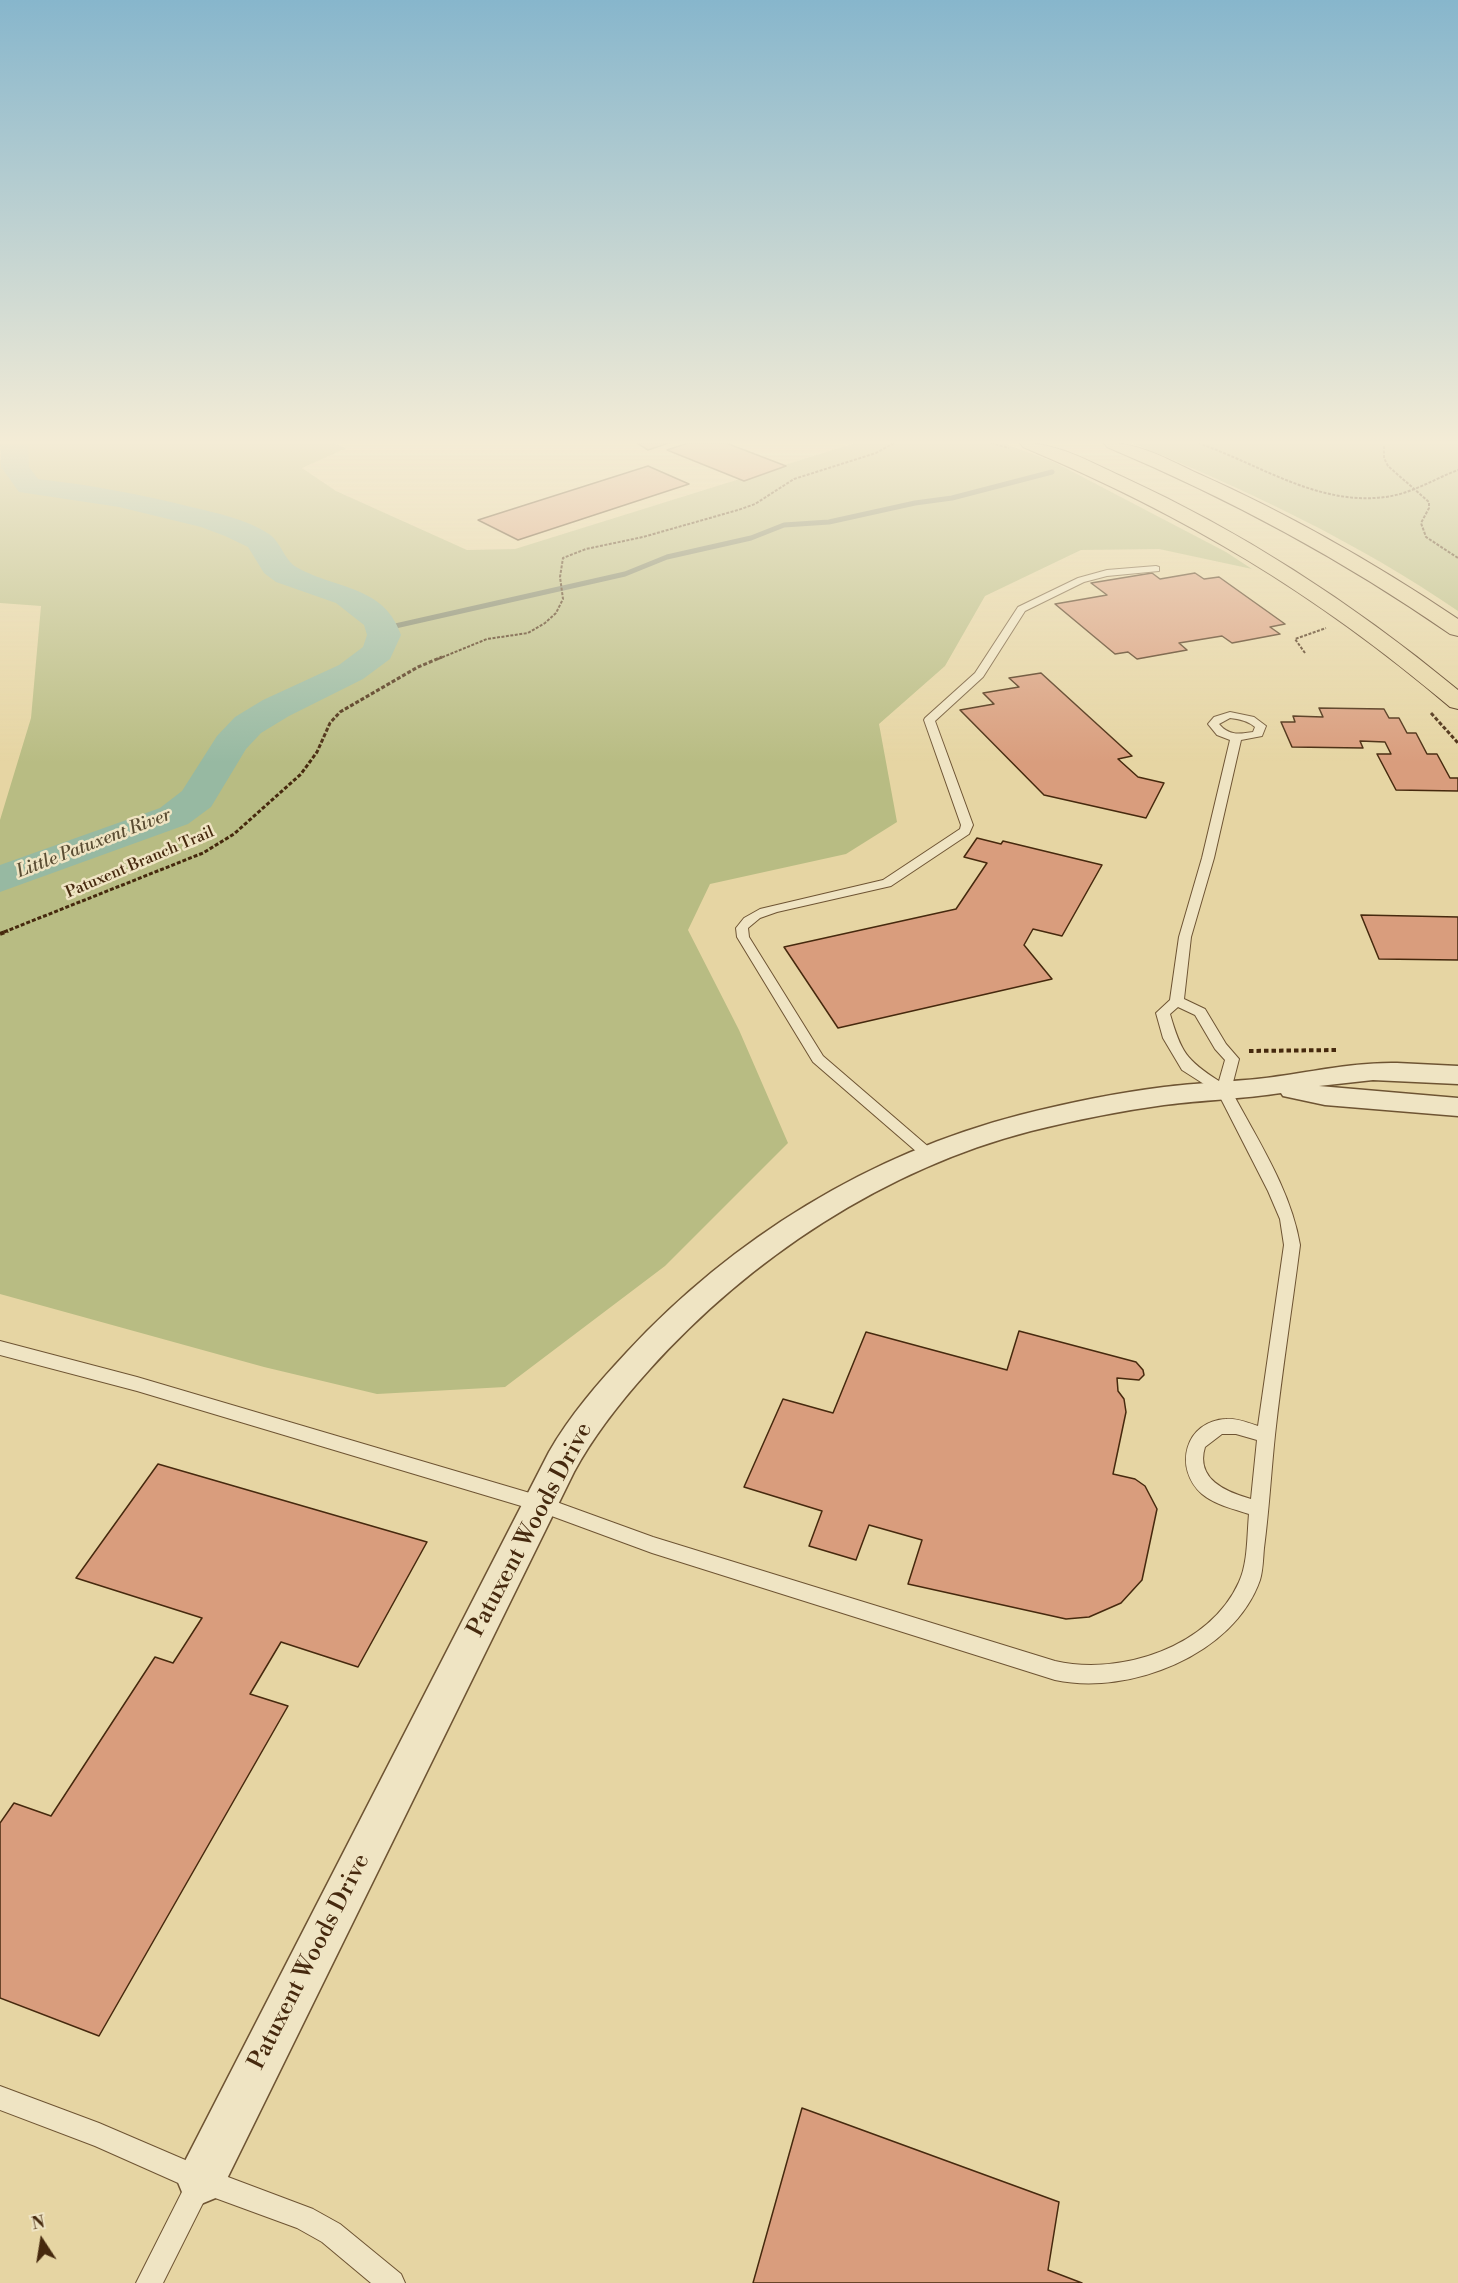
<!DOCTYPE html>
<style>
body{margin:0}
#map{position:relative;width:1458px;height:2283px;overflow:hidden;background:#e6d5a3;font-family:"Libre Bodoni",serif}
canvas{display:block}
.north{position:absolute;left:12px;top:2211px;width:60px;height:60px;-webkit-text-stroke:4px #efe4c3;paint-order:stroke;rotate:348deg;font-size:16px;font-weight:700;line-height:24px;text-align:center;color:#46290e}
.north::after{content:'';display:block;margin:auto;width:21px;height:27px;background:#46290e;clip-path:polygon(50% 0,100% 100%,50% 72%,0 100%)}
</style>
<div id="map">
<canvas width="1458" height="2283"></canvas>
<div class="north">N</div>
</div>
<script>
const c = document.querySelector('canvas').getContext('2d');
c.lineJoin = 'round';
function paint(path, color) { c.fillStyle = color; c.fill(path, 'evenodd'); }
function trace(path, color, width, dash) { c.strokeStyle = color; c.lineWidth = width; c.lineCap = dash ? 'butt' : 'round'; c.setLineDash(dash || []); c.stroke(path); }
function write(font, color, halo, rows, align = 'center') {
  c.font = font + ' "Libre Bodoni",serif'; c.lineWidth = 5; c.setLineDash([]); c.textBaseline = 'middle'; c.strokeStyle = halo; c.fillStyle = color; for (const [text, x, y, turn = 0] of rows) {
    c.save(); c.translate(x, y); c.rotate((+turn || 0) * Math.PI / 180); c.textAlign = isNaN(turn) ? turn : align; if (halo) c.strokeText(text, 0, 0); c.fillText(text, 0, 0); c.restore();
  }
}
const green = new Path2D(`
 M5,443H332L347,448L302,468L336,491L467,550L515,549L855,443H1003L1054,462L1226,552L1252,569L1159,549L1081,550L985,596L945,666L879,724L897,822L846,854L710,884L688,930L739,1030L788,1143L665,1266L505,1387L377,1394L264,1367L0,1294V820L31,718L41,606L0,603V461Z
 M1132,443H1458V611C1357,542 1246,489 1132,443Z`);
const stream = new Path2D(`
 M382,629L625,574L667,557L751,538L784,525L829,522L915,503L952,498L1052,472`);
const river = new Path2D(`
 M0,443H28L29,467L38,479C90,485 140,494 191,507C217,513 246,519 269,534C282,543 284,561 298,568C336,589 385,586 401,635L390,659L363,679L289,716L261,733L246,749L211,807L188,824L0,892V865L160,808L182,791L217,736L235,717L263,700L339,665L363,647L367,635L364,625L336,603L276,582L264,573L248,547L225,536L201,527L119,507L19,492L1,467Z`);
const building = new Path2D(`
 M637,443H669L648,450Z
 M688,443H726L786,466L744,481L667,450Z
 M648,466L689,484L518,540L478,520Z
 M1152,573L1160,579L1195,573L1204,579L1219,577L1285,624L1270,627L1280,634L1232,643L1222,636L1179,643L1187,650L1137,659L1128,652L1115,654L1055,604L1107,595L1091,583Z
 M1041,673L1132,756L1118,759L1138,777L1164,783L1146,818L1044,795L960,710L994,704L983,693L1019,687L1009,678Z
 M1319,708L1384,709L1389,718H1399L1407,733H1416L1427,754H1437L1450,778H1458V791L1396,790L1377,754H1391L1385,742L1360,741L1363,748L1292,747L1281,722H1295L1293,716L1323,717Z
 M977,838L1001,844L1003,841L1102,865L1062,936L1033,929L1024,945L1052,979L838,1028L784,947L956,909L987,863L964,857Z
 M1361,915L1458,917V960L1379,959Z
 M1019,1331L1136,1362L1143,1370L1144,1375L1139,1380L1117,1378L1118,1391L1124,1399L1126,1412L1113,1474L1135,1479L1145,1486L1157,1509L1142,1580L1121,1603L1089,1617L1066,1619L908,1584L922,1540L869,1525L856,1560L809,1546L822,1511L744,1487L783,1399L833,1413L866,1332L1007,1370Z
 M158,1464L427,1542L358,1667L281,1642L250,1694L288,1706L99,2036L0,1998V1823L14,1803L51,1816L155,1657L173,1663L202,1618L76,1578Z
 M802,2108L1059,2202L1048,2270L1082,2283H753Z`);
const pathFar2 = new Path2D(`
 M991,443L1009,448
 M1198,443C1259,464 1318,506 1385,497C1411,494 1434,479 1458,470
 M1384,446V458L1388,466L1429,502V508L1421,523L1426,537L1458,558
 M1305,653L1295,639L1326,628
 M438,659L487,639L528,633L545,623L556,613L563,599L560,577L563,558L586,549L643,537L738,510L755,504L794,479L876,453L894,443`);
const pathFar1 = new Path2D(`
 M1431,713L1458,743
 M4,932L203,853L234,834L301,774L317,752L330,723L340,712L418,667L442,657`);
const path = new Path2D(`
 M0,934L8,931
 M1249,1051L1337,1050`);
const lane = new Path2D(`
 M1156,566L1159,567V571L1107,576L1084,582L1025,611L983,677L935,721L973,825L969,834L891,886L777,912L760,918L748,928L749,937L823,1056L938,1155L935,1159H925L813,1062L737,937L736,928L744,918L760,909L883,880L960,829L961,825L924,720L925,718L975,673L1018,607L1078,578L1107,570Z
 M1230,712L1254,717L1266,726L1262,736L1241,740L1214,858L1191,937L1184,999L1205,1009L1226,1044L1239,1059L1231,1090C1257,1139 1291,1190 1300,1245C1292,1308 1282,1371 1275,1435C1271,1473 1269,1511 1264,1548C1263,1559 1263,1570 1260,1580C1234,1655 1129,1696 1055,1680L652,1553L538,1511L137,1391L0,1355V1341L137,1377L540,1496L653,1537L1055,1661C1121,1676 1210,1647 1239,1582C1248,1563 1247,1535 1249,1514C1234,1509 1215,1505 1202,1494C1173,1468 1185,1421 1226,1419C1237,1418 1248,1423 1258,1426L1284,1245L1280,1219L1268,1191L1218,1093L1182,1070L1163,1038L1156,1013L1170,1000L1179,937L1202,858L1230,740L1217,735L1208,724L1214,717ZM1230,718C1240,719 1248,721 1255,727L1253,732C1239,734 1229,736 1219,724ZM1178,1007L1195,1015L1215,1049L1225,1060L1219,1081C1186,1060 1181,1052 1170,1014ZM1222,1434H1236L1257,1440L1251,1499C1226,1492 1195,1479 1205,1447Z
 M0,2086L99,2123L204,2168L313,2209L340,2224L401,2274L405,2283H371L322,2242L297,2228L207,2195L163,2283H136L185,2186L95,2146L0,2110Z`);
const street = new Path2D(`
 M1397,1063L1458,1066V1084L1373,1080L1319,1086L1458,1098V1116L1325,1105L1283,1096L1281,1093C1242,1099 1203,1100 1164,1105C1120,1111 1075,1120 1031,1131C884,1169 750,1258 649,1370C621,1401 594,1435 574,1472L218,2197L201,2204L184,2197L177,2180L184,2163L549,1452C570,1415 599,1382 627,1352C733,1238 869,1154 1020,1115C1067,1103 1116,1093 1164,1087C1195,1083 1226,1082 1257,1079C1304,1074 1349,1062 1397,1063Z`);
const primary = new Path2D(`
 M1020,443C1057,442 1090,462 1123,477C1245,533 1355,605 1458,690V709L1450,707C1314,592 1186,516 1023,447Z
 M1104,443C1139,442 1167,459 1199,474C1289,514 1376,564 1458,619V636L1450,634C1342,559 1228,498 1107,447Z`);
const farStreetnames = [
 ["Patuxent Branch Trail",140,863,-23]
];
const farWaternames = [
 ["Little Patuxent River",94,844,-21]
];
const nearStreetnames = [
 ["Patuxent Woods Drive",531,1530,-62],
 ["Patuxent Woods Drive",310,1962,-63]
];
paint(green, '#b8bc83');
trace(stream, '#777f67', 5);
paint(river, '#97b9a2');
paint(building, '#d99d7d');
trace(building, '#46290e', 1.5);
trace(lane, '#6e5433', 2);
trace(street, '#6e5433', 3);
trace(primary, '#46290e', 2);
trace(pathFar2, '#46290e', 2, [3, 1.5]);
trace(pathFar1, '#46290e', 3, [4, 2]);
trace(path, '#46290e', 4, [4.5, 3]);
paint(lane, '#efe4c3');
paint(street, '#efe4c3');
paint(primary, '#e6d5a3');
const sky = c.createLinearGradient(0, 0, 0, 763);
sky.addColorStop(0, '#87b6cc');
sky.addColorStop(0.58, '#f4ecd6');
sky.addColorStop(1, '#f4ecd600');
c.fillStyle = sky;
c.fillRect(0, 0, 1458, 763);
write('16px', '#46290e', '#efe4c3', farStreetnames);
write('italic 18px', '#5a4d33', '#efe4c3', farWaternames);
write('24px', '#46290e', '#efe4c3', nearStreetnames);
</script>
